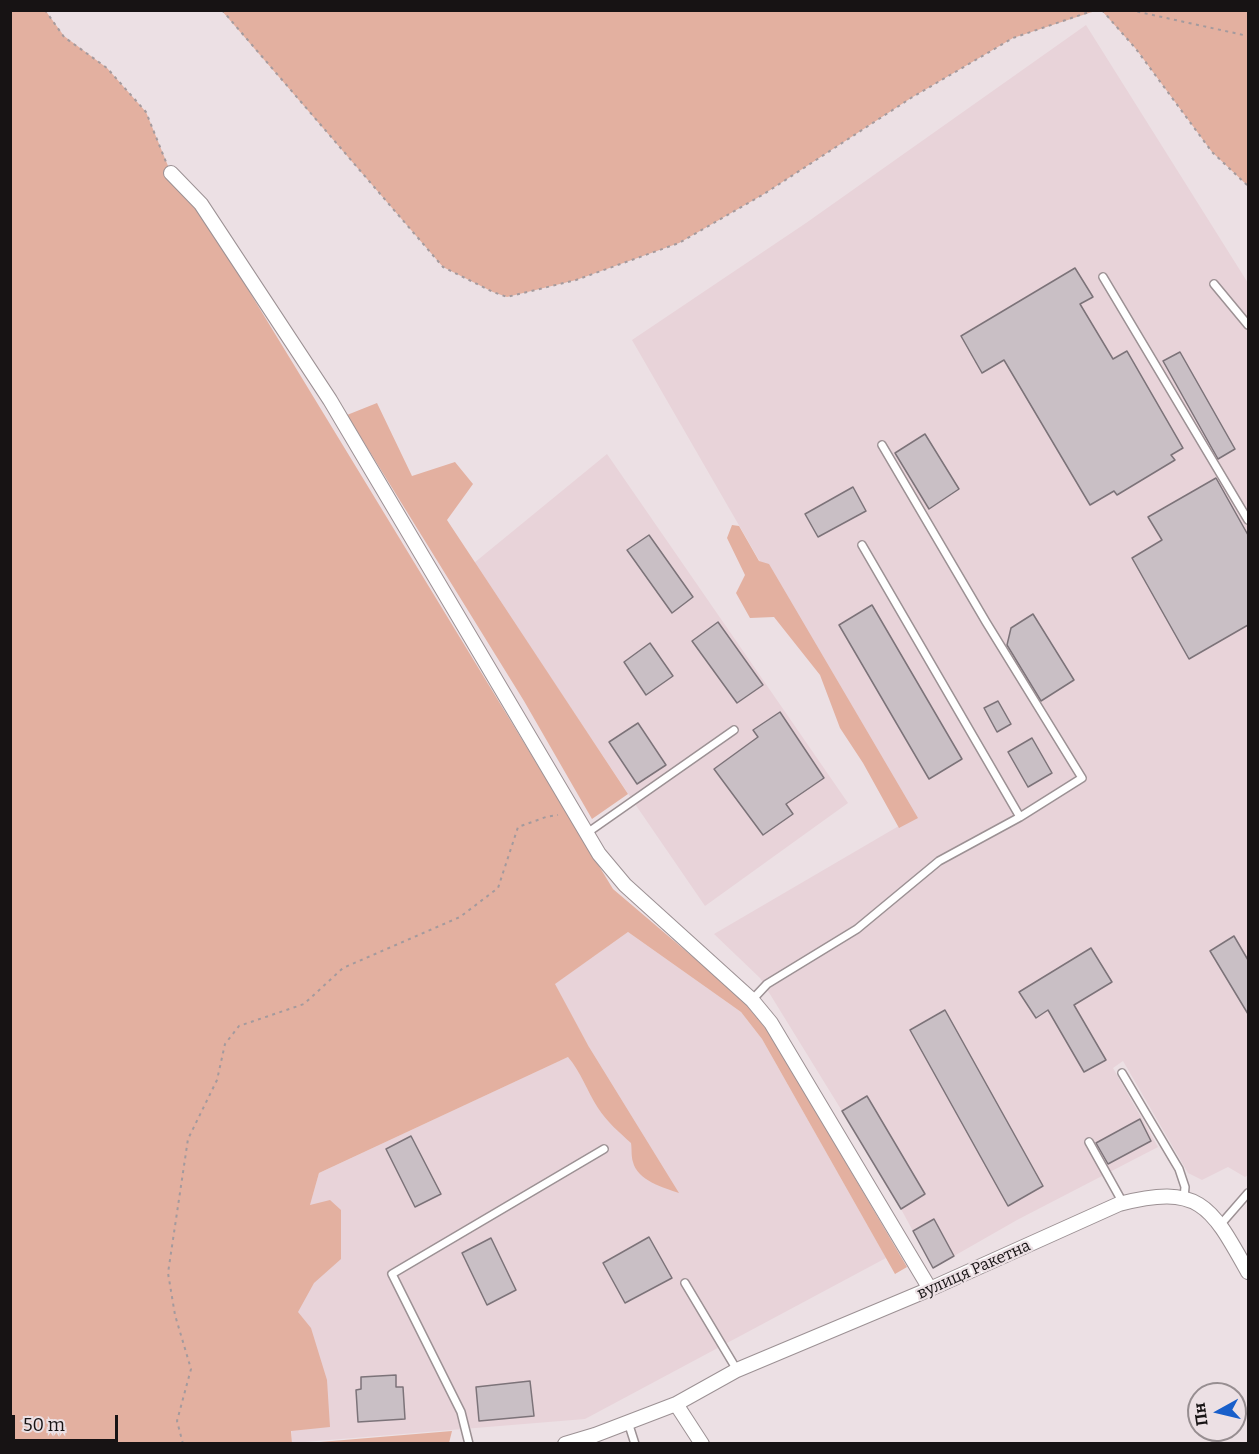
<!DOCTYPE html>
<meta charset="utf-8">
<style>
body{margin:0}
#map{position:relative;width:1259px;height:1454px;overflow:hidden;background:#ece0e4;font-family:Bitter,serif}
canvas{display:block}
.frame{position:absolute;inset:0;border:12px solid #171314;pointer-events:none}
.north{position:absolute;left:1187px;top:1382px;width:60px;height:60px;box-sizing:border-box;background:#ece0e4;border:2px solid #978e91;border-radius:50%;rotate:262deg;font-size:16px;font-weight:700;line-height:24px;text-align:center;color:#171314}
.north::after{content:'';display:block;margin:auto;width:21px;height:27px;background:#195fca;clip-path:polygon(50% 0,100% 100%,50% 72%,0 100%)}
.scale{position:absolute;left:12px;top:1415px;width:106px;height:27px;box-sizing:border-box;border:3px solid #171314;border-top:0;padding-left:8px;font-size:18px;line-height:21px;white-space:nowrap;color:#171314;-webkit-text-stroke:4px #ece0e4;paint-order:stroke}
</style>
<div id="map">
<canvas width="1259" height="1454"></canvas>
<div class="frame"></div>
<div class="north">Пн</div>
<div class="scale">50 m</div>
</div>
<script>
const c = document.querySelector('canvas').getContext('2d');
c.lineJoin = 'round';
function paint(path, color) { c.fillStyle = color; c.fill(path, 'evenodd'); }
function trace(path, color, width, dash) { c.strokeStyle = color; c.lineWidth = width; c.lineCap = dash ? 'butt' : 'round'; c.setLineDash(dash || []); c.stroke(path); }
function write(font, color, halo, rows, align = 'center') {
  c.font = font + ' Bitter,serif'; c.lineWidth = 4.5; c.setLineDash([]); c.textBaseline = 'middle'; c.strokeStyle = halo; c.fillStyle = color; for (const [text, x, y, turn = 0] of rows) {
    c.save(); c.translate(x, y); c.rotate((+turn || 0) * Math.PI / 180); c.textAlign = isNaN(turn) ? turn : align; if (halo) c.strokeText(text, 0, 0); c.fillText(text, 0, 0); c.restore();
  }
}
const built = new Path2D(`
 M1086,25L1248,283V1175L1245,1177L1228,1167L1202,1180L1188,1173L1123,1061L1113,1068L1158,1147L1017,1220L933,1268L901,1209L842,1111L760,978L714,934L909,820L632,340L806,223Z
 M607,454L848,803L705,906L633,801L474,563Z
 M628,932L741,1012L762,1039L886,1258L585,1419L292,1443L285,1292L319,1173L589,1047L554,984Z`);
const green = new Path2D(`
 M45,10L64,36L107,68L146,112L175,183L210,227L613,889L740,997L771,1035L907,1267L895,1274L762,1039L741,1012L628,932L555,984L589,1047L679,1193C664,1188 637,1180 633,1162C631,1156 632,1149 631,1143C619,1132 607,1122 598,1108C587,1091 581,1072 568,1057L319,1173L310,1205L330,1200L341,1210V1259L314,1283L298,1312L311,1328L327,1380L330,1427L291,1431L292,1443H11L10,11Z
 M222,11H1095L1013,38L911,98L764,194L679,243L576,280L507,297L493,292L443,267Z
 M1102,11H1248V186L1212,152L1136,49Z
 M377,403L412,476L455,462L473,484L447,520L628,794L592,819L524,701L347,415Z
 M732,525L739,526L759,561L769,564L918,818L899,828L863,763L840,728L820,675L774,617L750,618L736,593L745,575L727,538Z
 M452,1431L449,1443H308Z`);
const building = new Path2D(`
 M1075,268L1093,297L1080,304L1113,359L1127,351L1183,448L1171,455L1175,460L1117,495L1114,491L1090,505L1004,360L982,373L961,336Z
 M1180,352L1235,449L1218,459L1163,361Z
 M925,434L959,489L929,509L895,453Z
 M1216,478L1248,535V625L1189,659L1132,558L1162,540L1148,517Z
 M853,487L866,511L818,537L805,514Z
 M649,535L693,597L672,613L627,550Z
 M872,605L962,759L929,779L839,625Z
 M1033,614L1074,680L1041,701L1007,645L1011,628Z
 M718,622L763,685L737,703L692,641Z
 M650,643L673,676L646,695L624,662Z
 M998,701L1011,724L997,732L984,708Z
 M780,712L824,778L786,804L793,814L763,835L714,769L758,737L753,730Z
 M638,723L666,765L637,784L609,742Z
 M1032,738L1052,773L1028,787L1008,752Z
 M1234,936L1248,960V1014L1210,951Z
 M1091,948L1112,982L1074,1005L1106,1060L1084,1072L1048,1010L1036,1018L1019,992Z
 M945,1010L1043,1186L1008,1206L910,1030Z
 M867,1096L925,1194L901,1209L842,1111Z
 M1140,1119L1151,1141L1108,1164L1096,1143Z
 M411,1136L441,1194L415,1207L386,1149Z
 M934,1219L954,1256L933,1268L913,1231Z
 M649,1237L672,1278L625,1303L603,1263Z
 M491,1238L516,1290L487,1305L462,1253Z
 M396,1375V1387H403L405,1419L358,1422L356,1390L361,1389V1377Z
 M530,1381L534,1416L479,1421L476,1387Z`);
const path = new Path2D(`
 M45,10L64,37L107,68L146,112L166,162
 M222,10L443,267L493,292L507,297L576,280L679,243L764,194L911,98L1013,38L1095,10
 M1102,10L1136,49L1212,152L1248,186
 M1130,10L1248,36
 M183,1444L177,1421L191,1369L175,1315L168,1273L188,1139L217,1080L225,1044L239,1026L304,1004L343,968L460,917L498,888L518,827L546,817L558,815`);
const lane = new Path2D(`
 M1103,277L1248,520
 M1214,284L1248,325
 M882,445L986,622L1082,778L1020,817
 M587,833L734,730
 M752,1000L767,984L857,929L939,861L1020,817L862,545
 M1122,1073L1179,1169L1185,1187L1184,1198
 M1089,1142L1123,1203
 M1221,1224L1248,1193
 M685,1283L737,1370
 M628,1422L635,1444
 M469,1444L461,1412L392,1274L604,1149`);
const street = new Path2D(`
 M171,173L201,204L330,400L599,854L625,885L752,1000L771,1023L930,1289
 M676,1404L702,1444
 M565,1444L595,1435L676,1404L737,1370L930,1289L1119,1204C1200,1183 1211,1206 1248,1272`);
const streetNames = [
 ["вулиця Ракетна",974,1270,-24]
];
paint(built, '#e8d3d9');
paint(green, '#e3b0a0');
paint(building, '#c9bfc5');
trace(building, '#7c7379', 1.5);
trace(lane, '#9c9194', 10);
trace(street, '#9c9194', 16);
trace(path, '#a49a9d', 2, [3, 4.5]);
trace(lane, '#fff', 7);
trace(street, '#fff', 14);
write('16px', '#171314', '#ece0e4', streetNames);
</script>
